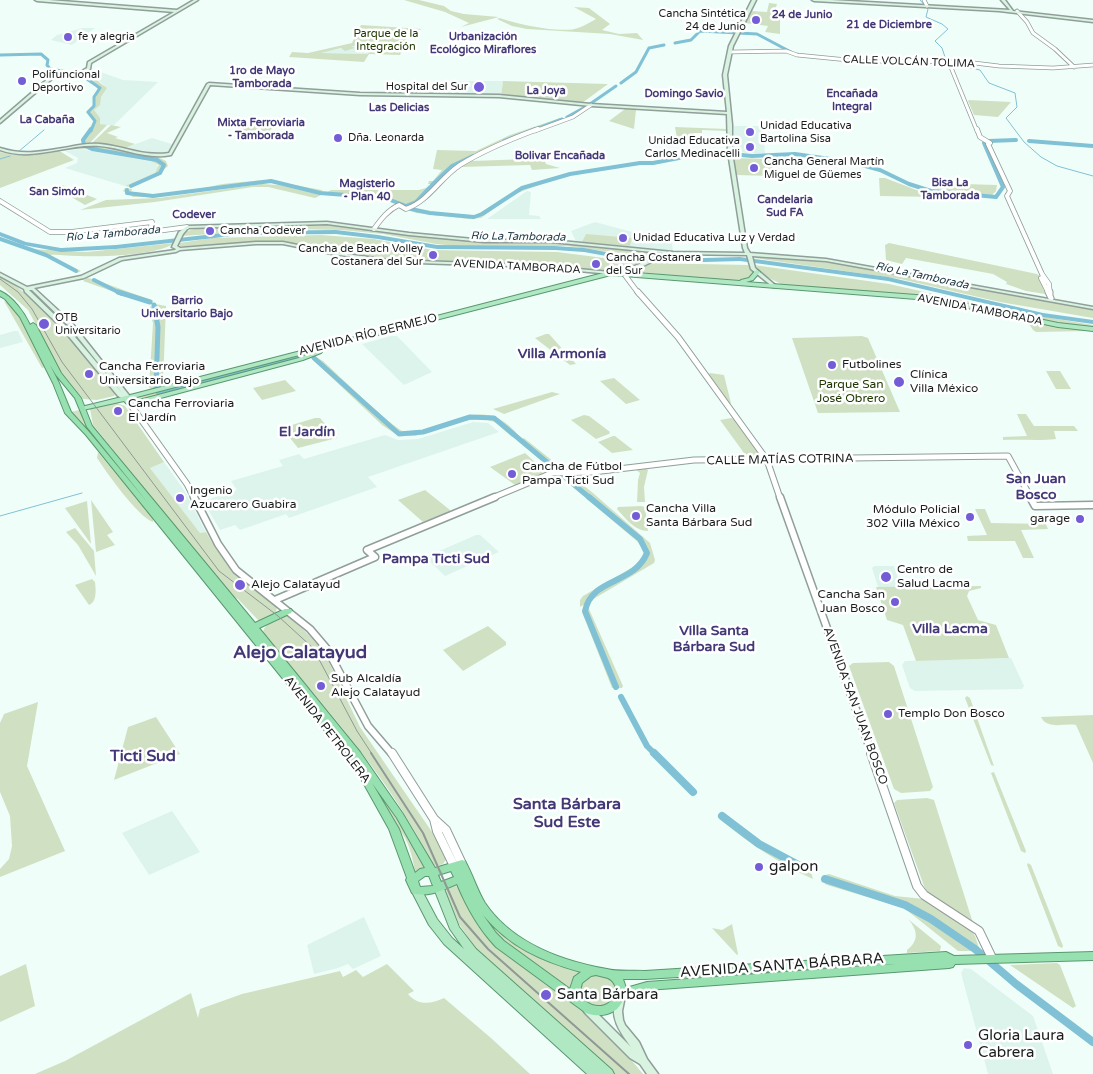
<!DOCTYPE html>
<meta charset="utf-8">
<style>
body{margin:0}
canvas{display:block;background:#effef9}
</style>
<canvas width="1093" height="1074"></canvas>
<script>
const c = document.querySelector('canvas').getContext('2d');
c.lineJoin = 'round';
function paint(path, color) { c.fillStyle = color; c.fill(path, 'evenodd'); }
function trace(path, color, width, dash) { c.strokeStyle = color; c.lineWidth = width; c.lineCap = dash ? 'butt' : 'round'; c.setLineDash(dash || []); c.stroke(path); }
function write(font, color, halo, rows, align = 'center') {
  c.font = font + ' "Varela Round",sans-serif'; c.lineWidth = 5; c.setLineDash([]); c.textBaseline = 'middle'; c.strokeStyle = halo; c.fillStyle = color; for (const [text, x, y, turn = 0] of rows) {
    c.save(); c.translate(x, y); c.rotate((+turn || 0) * Math.PI / 180); c.textAlign = isNaN(turn) ? turn : align; if (halo) c.strokeText(text, 0, 0); c.fillText(text, 0, 0); c.restore();
  }
}
const built = new Path2D(`
 M82,28H95L72,45L51,40L57,35Z
 M353,46H373L369,54L319,53Z
 M95,70L123,80L158,82L114,125H100L94,110L106,88L102,83L87,75L89,71Z
 M457,81H503L501,95H454Z
 M734,126H763L765,153H745L734,150Z
 M152,138L175,145L166,154L125,148Z
 M81,149L151,161L156,163L159,167L155,173L125,186L65,168L77,163L78,158L65,151Z
 M527,191L531,192L529,215L539,216L541,219H487Z
 M595,222L636,233L671,236L673,251L576,241L571,231Z
 M14,331H18L23,342L0,348V335Z
 M391,336H397L432,372L404,385L362,344Z
 M473,422L488,423L499,432L368,477L377,487L289,518L286,514L240,530L235,525L220,530L203,501L237,490L231,481L283,466L279,460L299,454L304,459L385,435L398,440L418,439Z
 M164,462L184,490L206,532L200,533L149,467Z
 M476,535H480L499,552L445,576L427,559L428,556Z
 M874,566H894L901,587H878L872,568Z
 M1011,658L1024,686L1022,689L915,691L910,688L902,665L905,661Z
 M172,811L200,852L149,875L122,833Z
 M364,917L381,956L353,969L348,964L338,968L314,974L307,945Z
 M964,968L971,969L1033,1016L1053,1074H988L961,973Z`);
const green = new Path2D(`
 M404,0H419L444,6L451,11L464,14L499,17L461,27L469,23L445,12Z
 M769,3L777,4L773,17H780V34L765,32L768,26L745,23L752,11L767,12Z
 M574,7L589,8L610,24L602,30L619,34L637,33L643,40L610,34L527,29L512,26L497,19L500,18C515,24 563,34 578,28C584,26 590,22 596,19Z
 M361,25L422,29L409,33L400,55L369,54L364,62L289,57L292,52L308,53L352,43ZM351,46H372L368,54L321,53L341,48L345,51L355,48Z
 M87,73L107,88L101,97L100,105L94,110L100,118V124L107,125L88,145L83,146L82,142L94,120L86,112L93,105V98L98,90L95,85L79,76Z
 M503,81L608,84L582,103L501,96Z
 M968,101L969,100L1011,102L998,117L974,115Z
 M625,109L636,110L634,129L609,121Z
 M560,118L564,120L501,143L456,165L435,185L428,184L429,181H433L442,170L433,169L437,150L476,151L510,135Z
 M243,123H244L276,125L267,133L269,135L233,132Z
 M111,125L121,127L107,133L118,137L115,138L135,144L125,148L92,143Z
 M675,127L727,129V131L702,130V133H694L692,140L677,139Z
 M91,146L158,157L166,161L168,166L159,174L132,187L125,186L155,173L159,165L151,161L80,148Z
 M58,150L74,160L0,188V152L13,155Z
 M527,154H542L546,164L560,168L532,170L530,165L460,167L472,161L527,159Z
 M734,158L772,159L773,176L736,175Z
 M879,178H885L935,197L880,196Z
 M266,180L322,190L323,193L318,194L280,184L263,182L151,197H133L123,191L125,188L132,189L131,192C148,203 202,188 223,184C237,182 252,181 266,180Z
 M539,182L541,184L515,194L481,218L469,219L416,213L408,209L413,208L426,211L475,216L517,190Z
 M930,183L997,185L996,191L992,195L939,192Z
 M261,184L279,185L321,195L315,198L268,187H253L155,202L80,210L106,200L159,198Z
 M62,185L97,199L85,205L54,187Z
 M429,187H434L416,204L406,207C379,192 353,198 324,194L331,190H419Z
 M329,224L436,238L491,242H552L674,254L654,258L567,246H456L436,244L383,234L341,230L288,229L182,236L187,231L199,228Z
 M586,234L632,238L630,246L582,242Z
 M321,235L374,239L433,250L557,252L643,263L606,271L531,265L390,259L333,252L281,242L187,246H180L179,243L212,238Z
 M11,243L29,249L87,252L174,243C158,256 98,257 77,256C68,256 58,254 50,255L81,271L77,273L42,254Z
 M889,243L1037,274L1040,276L1045,294L1026,291L1006,284L1007,282L993,274L906,258L902,264L886,260L885,245Z
 M759,256L845,264L1093,309V318L1000,302L900,279L754,258Z
 M649,263L748,265L754,272C751,281 741,281 733,281L637,272Z
 M754,265L889,284L1011,311L1093,325V328L1063,324L940,298L783,285L763,275Z
 M0,276C45,302 86,352 115,395L114,396L97,400L83,399L61,372L28,310L0,285Z
 M87,278L93,279L154,301L146,303L83,281Z
 M4,301C20,308 37,351 45,367L42,368Z
 M155,304L166,306L163,384L162,387L152,390L149,387L153,323L148,308Z
 M1027,321L1088,331L1036,332L1033,330Z
 M546,334H549L576,364L570,365L535,338Z
 M862,336L868,338L900,412L818,413L792,338Z
 M300,354H307L139,400H135L138,397Z
 M314,356L323,361C334,371 394,429 403,431C412,433 421,431 429,428C466,417 490,401 519,436L512,437L495,422L483,419L468,420L415,436L397,435L382,425L311,358Z
 M1046,371H1060L1071,389H1056Z
 M710,373L724,375L731,403L729,404L708,375Z
 M614,378L640,400L626,404L600,381Z
 M285,380L296,391L262,400L253,388Z
 M552,392L560,394L504,414L493,409Z
 M117,403L125,406L164,462L150,468L200,533L206,532C223,564 249,584 277,606L276,614L261,621L258,620L238,599L233,597L93,425L90,409Z
 M80,410L84,423L384,796L426,868L415,871C412,857 409,839 398,829L372,782L70,412Z
 M1017,414H1026L1034,426H1074L1078,431H1054L1056,439C1039,441 1022,439 1003,440V437L1027,436Z
 M584,415L589,416L610,432L609,434L596,439L571,420Z
 M315,418H320L337,438L298,448L282,428Z
 M731,418L735,419L762,457H741L744,453L720,420Z
 M613,436H615L633,450L612,453L598,442Z
 M524,438L593,493L650,543L655,560L654,563L580,607V600L583,596L640,563L643,559L644,551L638,542L518,441Z
 M98,452L153,518V522C137,516 107,473 97,458Z
 M525,453L546,472L515,485L490,467Z
 M645,468L648,470L644,487L645,502H637L638,480L640,473L635,469Z
 M425,490L450,510V512L423,522L398,500Z
 M91,500L113,532L107,535L115,545L96,552Z
 M87,501L91,544L65,508Z
 M641,506L645,507L648,531C635,531 625,518 617,509L618,507Z
 M975,509H985L991,523L1046,524L1048,529L1021,530L1034,558H1023L1015,541H968L967,536L987,535Z
 M75,528L94,551L96,576L78,545L66,532Z
 M92,579L95,582C96,590 97,602 89,605L75,585Z
 M981,586V588L969,591L967,596L978,620L996,625L1009,658L916,661L903,625L887,620L876,587Z
 M587,608L589,609L623,686L622,688H612L582,612Z
 M287,615L308,634L324,652L360,727L441,845L447,858L443,864L436,866L432,864C392,780 323,705 263,634C263,623 278,619 287,615Z
 M488,626L506,642V645L463,671L443,650Z
 M889,662L894,666L933,787L930,791L901,793L894,789L849,666L853,663Z
 M967,696L970,698L994,766L991,765L965,698Z
 M38,702L27,766L65,851L0,877V869L9,859L12,846L10,816L0,792V723L4,714Z
 M1093,715V763L1076,725C1064,723 1047,730 1041,717Z
 M156,717L180,754L114,780L128,727Z
 M994,772L1026,851L1025,853L1021,851L991,773Z
 M927,798L934,800L973,923C958,912 932,904 924,886L894,803L897,800Z
 M725,814L757,842L774,852L810,869L813,879C780,864 750,844 722,821L719,817Z
 M1028,863L1031,865L1063,946L1062,948L1058,946L1027,865Z
 M829,874L895,896L924,899L968,926L975,936L980,951H958L904,908L827,885L825,884L822,876Z
 M455,886L458,887C480,946 538,975 584,1013C606,1031 625,1052 643,1074H612L476,949L459,924L445,892L448,887Z
 M478,907C505,944 538,960 581,972L571,982L570,992L496,934Z
 M908,919L941,946L940,951L907,953V950C919,941 918,930 908,919Z
 M732,924L738,954L737,955L712,928L722,930Z
 M1057,963L1060,965L1076,1006L1073,1008L1010,965Z
 M26,964L35,1006L0,1022V976Z
 M387,964L414,991L408,994C418,1006 431,1004 444,998L491,1038L530,1074H35L65,1061L191,993L198,1018L200,1009L242,994L340,971L343,977L356,970L363,977Z
 M597,974C608,977 612,979 617,990L613,1000C601,1009 588,1007 580,995C580,983 584,976 597,974Z`);
const stream = new Path2D(`
 M920,0L928,9L926,17L942,24L948,29L935,41L942,48L946,60
 M949,63L980,70L989,83L1015,93L1017,107L1006,118L1024,142L1041,157L1057,166L1093,176
 M18,152L44,130
 M0,159L10,156
 M0,516L82,493`);
const canalFar4 = new Path2D(`
 M675,43L691,40L700,31L757,34L791,52
 M0,55L41,54L48,60L47,65L50,69L68,72
 M81,75L100,88L94,97V106L88,112L95,121L91,131
 M621,83L636,72L649,48L664,45
 M590,104L616,86
 M567,117L585,107
 M531,131L562,119`);
const canalFar3 = new Path2D(`
 M91,129L83,140L84,145L92,149L157,160L164,165L160,173L131,186
 M504,141L535,129
 M1029,141L1093,146
 M432,185L452,166L473,156
 M127,190V193L153,196L271,181L320,193L385,198L406,206L416,202L430,187
 M411,209L430,213L474,217L482,214L522,188L570,174L640,163H653L679,158L691,153L709,152L752,156L795,154L851,162L880,170L909,184L931,191L996,197L1003,187L984,143L988,141L1016,140
 M0,239L46,255L76,271
 M94,280L122,294`);
const canalFar2 = new Path2D(`
 M118,292L150,302
 M154,305L158,327L156,387
 M314,358L399,434L423,432L470,417L494,418L590,498
 M158,392L164,393L285,360L307,356`);
const canalFar1 = new Path2D(`
 M589,497L640,539L647,553C634,585 592,577 585,611L616,687
 M621,697L647,746L655,754`);
const canal = new Path2D(`
 M654,753L693,792
 M722,816L759,844L804,868
 M825,879L905,905L931,919L975,949L1016,984L1093,1042`);
const river = new Path2D(`
 M336,230L378,235L437,245L555,246L584,248L634,257L669,259L740,257L888,277L1043,313L1093,320V324L1043,317L888,281L740,261L669,263L634,261L584,252L555,250L437,249L378,239L336,234L241,235L116,249L61,252L23,245L0,236V232L26,242L61,248L116,245L241,231Z`);
const tertiaryFar4 = new Path2D(`
 M924,0L927,6
 M1017,11L1027,22L1033,33L1055,49L1074,67
 M730,52L786,51L797,55L858,61L966,62L999,66L1053,68L1093,65
 M945,62L950,65L977,131
 M535,131L573,117L591,105`);
const tertiaryFar3 = new Path2D(`
 M977,129L980,137L990,143
 M990,143L988,144L1010,191L1007,196L1042,274L1049,284L1050,294
 M0,201L50,232H71L152,222L150,232L187,227
 M374,229C381,219 388,210 399,205L406,209C429,201 440,178 460,165C484,150 511,139 538,129
 M624,274L639,294
 M1041,278L1049,294`);
const tertiaryFar2 = new Path2D(`
 M638,292L678,337L767,460L780,498
 M1048,292L1051,298
 M1050,296V292
 M130,404L187,484L194,498
 M492,498L552,473L593,472L694,460L1008,456L1031,498`);
const tertiaryFar1 = new Path2D(`
 M194,497L218,544L236,570L310,629L327,649L368,726L392,754
 M780,497L872,754
 M1030,497L1035,506L1093,505
 M275,600L375,557L367,550L495,497`);
const tertiary = new Path2D(`
 M392,753L434,819L446,830L462,864
 M871,753L917,886L924,895L979,931L992,958
 M434,819L437,831L454,866`);
const secondary = new Path2D(`
 M35,0H49L177,10L194,0H198L91,63L90,69L78,76L53,78L0,123V120L51,76L77,74L87,68L88,62L174,12L37,1Z
 M752,0H756L733,46L727,75L732,125V152L747,248L750,253L826,259L1093,307V309L826,261L752,256L755,268L775,285V287H773L751,269L747,255L673,254L551,242H484L409,235L327,224L188,228L183,234L177,246L180,248L256,242H283L332,252L389,260L534,265L611,272L635,266L657,256L670,255L672,256L670,257L660,258L639,268L611,274L534,267L389,262L332,254L283,244H256L180,250L176,252L122,260L84,278L34,288L72,323L128,394L129,395L128,398L125,400L118,396L61,327L25,292L24,289L0,276V273L27,287L81,276L119,258L175,250L176,249L172,247L179,232L187,226L327,222L409,233L484,240H551L673,252L745,253L743,248L728,152L727,114L591,106L499,97L360,95L210,85L171,155C145,160 125,148 99,146C65,144 33,162 0,150V148C25,156 44,151 69,147C79,145 89,143 100,144C123,146 144,157 169,153L207,84L209,83L360,93L499,95L591,104L727,112L723,75L729,46ZM29,290H32L68,325L123,394L65,325Z
 M812,0H831L1010,10L1001,0H1005L1013,11L1093,20V22L999,11L814,1Z
 M619,997L622,998L624,1001L622,1011L623,1020L625,1025L639,1042L647,1059L658,1074H647L640,1064L630,1058L585,1013L583,1010L585,1007L588,1006L591,1007L631,1047C620,1032 609,1017 616,998Z`);
const primary = new Path2D(`
 M757,270L760,272L753,280L746,282L929,296L1058,323L1093,327V331L1058,327L929,300L611,275L319,350L322,352L321,353L303,360L142,403C133,406 130,408 124,401L83,410L80,408L81,407L134,394L611,271L740,281L741,280L749,278L755,271ZM315,351L299,358L139,400L132,402L129,399Z
 M438,882L442,883L443,886L459,927L476,949L612,1070L614,1074H587L444,944L429,925L411,890L412,887L416,886L420,887L437,919L452,938L464,949L450,929L433,886L434,883Z`);
const trunk = new Path2D(`
 M0,291C13,297 24,312 30,325L33,323L36,325L61,373L81,398L92,426L255,623L285,609H291L292,611L291,613L259,628L360,752L403,814L435,868L462,860L465,861C473,875 477,890 485,903C512,943 562,961 607,969C619,972 633,970 645,971L946,952L954,956L1093,952V960L955,964L953,967L949,968L647,990C639,992 630,994 624,999C622,1002 620,1006 617,1009C608,1016 596,1017 586,1013L496,947C479,929 467,908 457,884C443,890 428,898 412,893L406,880L407,878L389,829L360,777L334,742L86,435L65,413L53,383L20,317L5,299L0,296ZM50,365L56,375L75,398L87,427L148,503L90,433L71,412L59,383ZM372,783L397,818L425,868L420,869L415,873L399,829ZM451,871L454,877L441,882L438,875ZM425,876H429L433,886L420,887L418,881ZM483,915C510,947 541,961 581,972L574,977L570,989L504,941L496,933ZM895,964L647,982L626,988L623,979H645ZM596,975C600,976 604,977 608,978C627,988 608,1018 585,1001C579,996 580,990 582,983L591,976Z`);
const tramFar1 = new Path2D(`
 M0,279L18,292L32,309L62,362L219,571L278,616L313,648L357,731L372,754`);
const tram = new Path2D(`
 M371,753L423,833L460,917L488,949L629,1074`);
const markers = [
 [756,20,5,"#725dd7"],
 [68,37,5,"#725dd7"],
 [22,81,5,"#725dd7"],
 [479,87,6,"#725dd7"],
 [750,132,5,"#725dd7"],
 [338,138,5,"#725dd7"],
 [750,147,5,"#725dd7"],
 [754,168,5,"#725dd7"],
 [210,231,5,"#725dd7"],
 [623,238,5,"#725dd7"],
 [433,255,5,"#725dd7"],
 [596,264,5,"#725dd7"],
 [44,324,6,"#725dd7"],
 [832,365,5,"#725dd7"],
 [89,374,5,"#725dd7"],
 [899,382,6,"#725dd7"],
 [118,411,5,"#725dd7"],
 [512,474,5,"#725dd7"],
 [180,498,5,"#725dd7"],
 [636,516,5,"#725dd7"],
 [970,517,5,"#725dd7"],
 [1080,519,5,"#725dd7"],
 [886,577,6,"#725dd7"],
 [240,585,6,"#725dd7"],
 [895,602,5,"#725dd7"],
 [321,686,5,"#725dd7"],
 [888,714,5,"#725dd7"],
 [759,867,5,"#725dd7"],
 [546,995,6,"#725dd7"],
 [968,1045,5,"#725dd7"]
];
const farPoinames = [
 ["Cancha Sintética",746,14,"right"],
 ["24 de Junio",746,27,"right"],
 ["fe y alegria",78,37],
 ["Polifuncional",32,75],
 ["Deportivo",32,88],
 ["Hospital del Sur",468,87,"right"],
 ["Unidad Educativa",760,126],
 ["Bartolina Sisa",760,139],
 ["Dña. Leonarda",348,138],
 ["Unidad Educativa",740,141,"right"],
 ["Carlos Medinacelli",740,154,"right"],
 ["Cancha General Martín",764,162],
 ["Miguel de Güemes",764,175],
 ["Cancha Codever",220,231],
 ["Unidad Educativa Luz y Verdad",633,238],
 ["Cancha de Beach Volley",423,249,"right"],
 ["Costanera del Sur",423,262,"right"],
 ["Cancha Costanera",606,258],
 ["del Sur",606,271],
 ["OTB",55,318],
 ["Universitario",55,331]
];
const farNeighbourhoodnames = [
 ["24 de Junio",802,15],
 ["21 de Diciembre",889,25],
 ["Urbanización",483,37],
 ["Ecológico Miraflores",483,50],
 ["1ro de Mayo",262,71],
 ["Tamborada",262,84],
 ["La Joya",546,91],
 ["Domingo Savio",684,94],
 ["Encañada",852,94],
 ["Integral",852,107],
 ["Las Delicias",399,108],
 ["La Cabaña",47,120],
 ["Mixta Ferroviaria",261,123],
 ["- Tamborada",261,136],
 ["Bolivar Encañada",560,156],
 ["Bisa La",950,183],
 ["Tamborada",950,196],
 ["Magisterio",367,184],
 ["- Plan 40",367,197],
 ["San Simón",57,192],
 ["Candelaria",785,200],
 ["Sud FA",785,213],
 ["Codever",194,215],
 ["Barrio",187,301],
 ["Universitario Bajo",187,314]
];
const farParknames = [
 ["Parque de la",386,34],
 ["Integración",386,47]
];
const farStreetnames = [
 ["CALLE VOLCÁN TOLIMA",909,62,2],
 ["AVENIDA TAMBORADA",517,267,3],
 ["AVENIDA TAMBORADA",980,310,11]
];
const farWaternames = [
 ["Río La Tamborada",113,234,-5],
 ["Río La Tamborada",518,237,1],
 ["Río La Tamborada",922,276,12]
];
const streetNames = [
 ["AVENIDA RÍO BERMEJO",368,335,-14],
 ["CALLE MATÍAS COTRINA",780,460,-1],
 ["AVENIDA SAN JUAN BOSCO",855,706,70],
 ["AVENIDA PETROLERA",327,730,52]
];
const poiNames = [
 ["Futbolines",842,365],
 ["Cancha Ferroviaria",99,367],
 ["Universitario Bajo",99,381],
 ["Clínica",910,375],
 ["Villa México",910,389],
 ["Cancha Ferroviaria",128,404],
 ["El Jardín",128,418],
 ["Cancha de Fútbol",522,467],
 ["Pampa Ticti Sud",522,481],
 ["Ingenio",190,491],
 ["Azucarero Guabira",190,505],
 ["Cancha Villa",646,509],
 ["Santa Bárbara Sud",646,523],
 ["Módulo Policial",960,510,"right"],
 ["302 Villa México",960,524,"right"],
 ["garage",1070,519,"right"],
 ["Centro de",897,570],
 ["Salud Lacma",897,584],
 ["Alejo Calatayud",251,585],
 ["Cancha San",885,595,"right"],
 ["Juan Bosco",885,609,"right"],
 ["Sub Alcaldía",331,679],
 ["Alejo Calatayud",331,693],
 ["Templo Don Bosco",898,714]
];
const parkNames = [
 ["Parque San",851,385],
 ["José Obrero",851,399]
];
const neighbourhoodNames = [
 ["Villa Armonía",562,354],
 ["El Jardín",307,432],
 ["San Juan",1036,479],
 ["Bosco",1036,495],
 ["Pampa Ticti Sud",436,559],
 ["Villa Lacma",950,629],
 ["Villa Santa",714,631],
 ["Bárbara Sud",714,647]
];
const nearPoinames = [
 ["galpon",769,867],
 ["Santa Bárbara",557,995],
 ["Gloria Laura",978,1036],
 ["Cabrera",978,1053]
];
const nearStreetnames = [
 ["AVENIDA SANTA BÁRBARA",782,966,-4]
];
const nearNeighbourhoodnames = [
 ["Ticti Sud",143,757],
 ["Santa Bárbara",567,805],
 ["Sud Este",567,823]
];
const districtNames = [
 ["Alejo Calatayud",300,653]
];
paint(built, '#ddf4ed');
paint(green, '#d0e1c3');
trace(stream, '#81c1d5', 1);
trace(canalFar4, '#81c1d5', 3);
trace(canalFar3, '#81c1d5', 4);
trace(canalFar2, '#81c1d5', 5);
trace(canalFar1, '#81c1d5', 6);
trace(canal, '#81c1d5', 8);
paint(river, '#81c1d5');
trace(tertiaryFar4, '#919e9a', 4.5);
trace(tertiaryFar3, '#919e9a', 5.5);
trace(tertiaryFar2, '#919e9a', 7);
trace(tertiaryFar1, '#919e9a', 9);
trace(tertiary, '#919e9a', 10);
trace(secondary, '#919e9a', 3);
trace(primary, '#5a9870', 2);
trace(trunk, '#5a9870', 2);
trace(tertiaryFar4, '#fff', 3);
trace(tertiaryFar3, '#fff', 4);
trace(tertiaryFar2, '#fff', 5);
trace(tertiaryFar1, '#fff', 6);
trace(tertiary, '#fff', 8);
paint(secondary, '#d8f4e1');
paint(primary, '#b1e8c4');
paint(trunk, '#97e0b0');
trace(tramFar1, '#8f9996', 1);
trace(tram, '#8f9996', 2);
for (const [x, y, r, color] of markers) { const dot = new Path2D(); dot.arc(x, y, r, 0, 2 * Math.PI); c.fillStyle = color; c.fill(dot); trace(dot, '#fff', 2); }
write('11px', '#191e1d', '#fff', farPoinames, 'left');
write('bold 11px', '#413976', '#fff', farNeighbourhoodnames);
write('11px', '#203803', '#fff', farParknames);
write('11px', '#191e1d', '#fff', farStreetnames);
write('italic 11px', '#173640', '#fff', farWaternames);
write('12px', '#191e1d', '#fff', streetNames);
write('12px', '#191e1d', '#fff', poiNames, 'left');
write('12px', '#203803', '#fff', parkNames);
write('bold 14px', '#413976', '#fff', neighbourhoodNames);
write('15px', '#191e1d', '#fff', nearPoinames, 'left');
write('15px', '#191e1d', '#fff', nearStreetnames);
write('bold 16px', '#413976', '#fff', nearNeighbourhoodnames);
write('bold 18px', '#413976', '#fff', districtNames);
</script>
